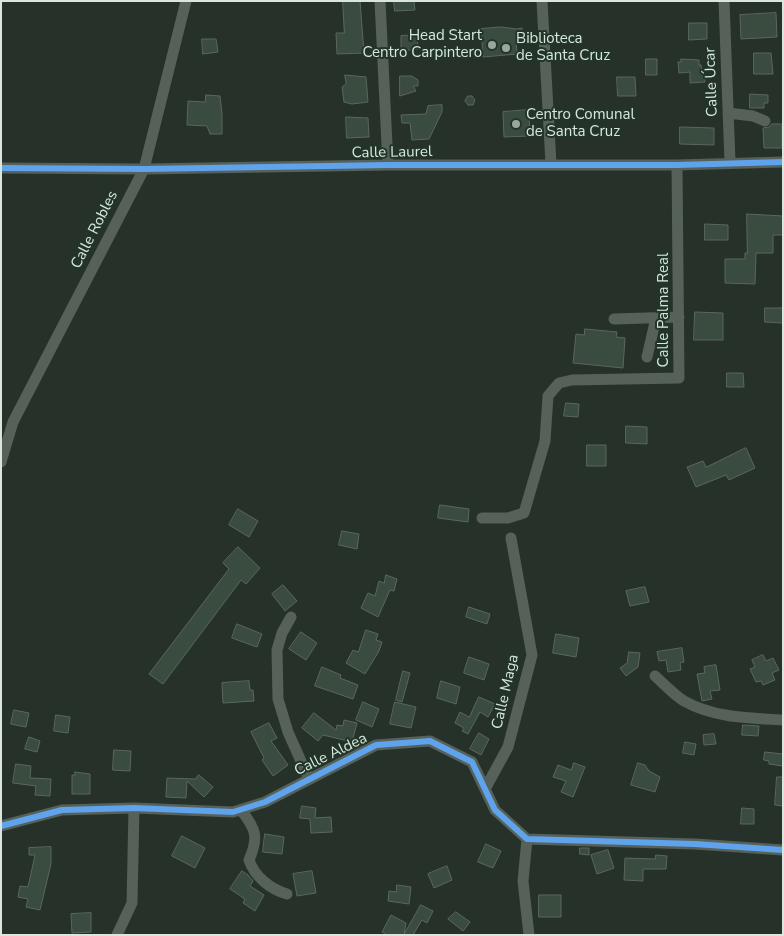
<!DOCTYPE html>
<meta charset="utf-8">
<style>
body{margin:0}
#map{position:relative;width:784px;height:936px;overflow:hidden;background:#263129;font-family:"Nunito Sans",sans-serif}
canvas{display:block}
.frame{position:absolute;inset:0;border:2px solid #dae6dd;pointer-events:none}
</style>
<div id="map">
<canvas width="784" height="936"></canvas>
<div class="frame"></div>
</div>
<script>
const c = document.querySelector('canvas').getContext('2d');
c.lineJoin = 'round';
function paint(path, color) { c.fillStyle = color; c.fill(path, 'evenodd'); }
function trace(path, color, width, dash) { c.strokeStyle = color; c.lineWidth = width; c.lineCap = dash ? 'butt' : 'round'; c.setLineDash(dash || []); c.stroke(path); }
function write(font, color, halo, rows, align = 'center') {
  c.font = font + ' "Nunito Sans",sans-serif'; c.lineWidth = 4; c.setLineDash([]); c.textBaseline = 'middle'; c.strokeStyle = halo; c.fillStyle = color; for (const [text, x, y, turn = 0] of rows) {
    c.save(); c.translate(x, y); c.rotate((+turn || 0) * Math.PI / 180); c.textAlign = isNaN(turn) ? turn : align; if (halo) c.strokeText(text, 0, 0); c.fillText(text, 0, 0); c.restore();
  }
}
const building = new Path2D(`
 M343,1H360L364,53L337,54L336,33H344Z
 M394,1H414L415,10L395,11Z
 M776,13L777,37L741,39L740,15Z
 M689,23H707V39L689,40Z
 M501,27L517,29L522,28L523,40L516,39L517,54L483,57L481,29Z
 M417,35L418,49L401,51V36Z
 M202,39H216L218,52L203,54Z
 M754,53H771L773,74H754Z
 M646,59H657V75H646Z
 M681,59L699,60V65H701L702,72H704L705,82L690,83V72L679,73L678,62H681Z
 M345,75L366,77L368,102L352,104L344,102L342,87L346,84Z
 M400,76H412L418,80V86H413L416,91L400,96Z
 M617,77H635L636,96H618Z
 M750,94L768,95V103H764V108H750Z
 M206,95L220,96L222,114V134H210L207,126L187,125L188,101L205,102Z
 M468,96H472L475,100L473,105H468L465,101Z
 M442,105V112L429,139L412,140L410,123H402L401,115L426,114L428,106Z
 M529,110L530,136L504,137L503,112Z
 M346,117L368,118L369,137L347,138Z
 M772,124H782V148H764L763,128L769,127Z
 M680,127L714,128V145L680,144Z
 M747,214L783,216V235H773V253H756L755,284L725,283V259H745V253H747Z
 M705,224L728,225V240H705Z
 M765,308H783V323L765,322Z
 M695,312L723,313V340H694Z
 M585,329L617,332L616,337L625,338L623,368L573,363L576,334L584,335Z
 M727,373H743L744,387H727Z
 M566,403L579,404L578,417L564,416Z
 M626,426L647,427V444L626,443Z
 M587,445H606V466H587Z
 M746,448L755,468L729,480L726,475L696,487L687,467L703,461L706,467Z
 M440,505L469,509L468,522L438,518Z
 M238,509L258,521L249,537L229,525Z
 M342,531L359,534L357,549L339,545Z
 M238,547L260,568L246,584L241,580L163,684L149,674L229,569L223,563Z
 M386,575L397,579L394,591L390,590L378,617L361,608L368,593L375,596L379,581L384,583Z
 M283,585L297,601L285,611L272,594Z
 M645,587L649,602L630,606L626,591Z
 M469,607L490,614L487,624L466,617Z
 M237,624L262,634L257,647L232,638Z
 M366,630L378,634L376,640L382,642L379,651L365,674L346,663L353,650L358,652Z
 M301,632L317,643L306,660L289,649Z
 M556,634L579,638L576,657L553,653Z
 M682,648L684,662L680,663L681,670L668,672L666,660L659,661L657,652Z
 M629,652L640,653L638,667L626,676L620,668L627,663Z
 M763,655L766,661L773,658L779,670L772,673L775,680L763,685L761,681L756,682L750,669L755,667L752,660Z
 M469,657L489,664L484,680L464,673Z
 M716,665L720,690L710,691L712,699L702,701L697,674L705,673L704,667Z
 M322,667L341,675L340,678L358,685L353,699L315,686Z
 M403,671L410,673L402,702L396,700Z
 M249,681L250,690H253L254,701L223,703L222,683Z
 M441,681L460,687L456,704L437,698Z
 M479,697L495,704L488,717L480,712L468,734L462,731L464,728L455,723L460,712L469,717Z
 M363,702L379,709L372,727L356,720Z
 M395,702L416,707L411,728L390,724Z
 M14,710L29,713L26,727L11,724Z
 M314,713L336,730L337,725L343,726L344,720L357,723L352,742L323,735L318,741L302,728Z
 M56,715L70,717L68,733L54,731Z
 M269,723L277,738L271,741L288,765L273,776L262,760L264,758L251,732Z
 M743,725L759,726L758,736L742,735Z
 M479,733L489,739L481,755L470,749Z
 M714,734L716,744L704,745L703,735Z
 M29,737L40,741L37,752L25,749Z
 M685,742L696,744L694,755L683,753Z
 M114,750L131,751L130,771L113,770Z
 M765,752L783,754V766L769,764V761L764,760Z
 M574,763L585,767L573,797L561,792L566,781L553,777L558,765L571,770Z
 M638,763L645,765L649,771L660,777L655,792L631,785Z
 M16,764L31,766L30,778L51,779L50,796L35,795L36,786L13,783Z
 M75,772L90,774V794H72V775H75Z
 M199,775L213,787L204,797L187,781L186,798L166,797L167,778L195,779Z
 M777,777H783V806L775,805Z
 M302,806L316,808L315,818L331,817L332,832L311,833L310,819L300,818Z
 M742,808L754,809V824H741Z
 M265,834L284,837L282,854L263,852Z
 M182,836L205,848L195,868L172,856Z
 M486,844L501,851L493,868L478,862Z
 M51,847V864L40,910L26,907L28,899L18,897L20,886L28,887L35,855H29V848Z
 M580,848H589V855L580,854Z
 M608,850L614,868L597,874L591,855Z
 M656,855L667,856L666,869H643V881L624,880L625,858L655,859Z
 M447,866L452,880L434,888L428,874Z
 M242,871L248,875L253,881L250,886L264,895L255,911L243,903L245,899L230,889Z
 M312,871L316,893L297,896L293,874Z
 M397,885L411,887L409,904L388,901L389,891L396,892Z
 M539,895H561V917H539Z
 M421,905L433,911L427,923L422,920L413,935H387L382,932L391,915L406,923L404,934Z
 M456,912L470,922L463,931L448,919Z
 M91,913V932L72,933L71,914Z`);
const street = new Path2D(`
 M380,1L388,165
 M542,1L551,164
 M724,1L730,162
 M728,113L753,116L765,121
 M1,168L144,169L388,165H677L783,162
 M614,319L679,317
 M647,357L656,318
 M1,462L13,422L144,169L186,1
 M482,518H508L524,513L545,441L548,396L559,383L572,380L679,378L677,165
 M291,617L282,633L277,650L278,699L288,732L309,779
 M655,676C664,684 674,695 684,701C714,718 750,718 783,720
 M485,789L508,747L532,655L511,538V539
 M241,810C256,829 259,837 249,860C255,877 270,889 287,894
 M1,826L62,810L134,808L233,812L265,802L376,745L430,741L472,762L495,810L527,839L695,844L783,850
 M527,839L523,881L529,935
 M117,935L132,903L134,808`);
const cycleway = new Path2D(`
 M1,168L144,169L388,165H677L783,162
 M1,826L62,810L134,808L233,812L265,802L376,745L430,741L472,762L495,810L527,839L695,844L783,850`);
const markers = [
 [492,45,5,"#9ba79e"],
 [506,48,5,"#9ba79e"],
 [516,124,5,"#9ba79e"]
];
const poiNames = [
 ["Head Start",482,36,"right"],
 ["Centro Carpintero",482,53,"right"],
 ["Biblioteca",516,39],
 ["de Santa Cruz",516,56],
 ["Centro Comunal",526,115],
 ["de Santa Cruz",526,132]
];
const streetNames = [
 ["Calle Úcar",712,82,-92],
 ["Calle Laurel",392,153,-1],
 ["Calle Robles",95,230,-63],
 ["Calle Palma Real",664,310,-90],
 ["Calle Maga",506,692,-77],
 ["Calle Aldea",331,755,-26]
];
paint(building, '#3a4b40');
trace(building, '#5c665f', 1);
trace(street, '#556159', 11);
trace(cycleway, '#60a3ed', 6);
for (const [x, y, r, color] of markers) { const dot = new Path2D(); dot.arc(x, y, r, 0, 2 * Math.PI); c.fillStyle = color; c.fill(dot); trace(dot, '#213628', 2); }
write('15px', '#dae6dd', '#213628', poiNames, 'left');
write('15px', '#dae6dd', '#213628', streetNames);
</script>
